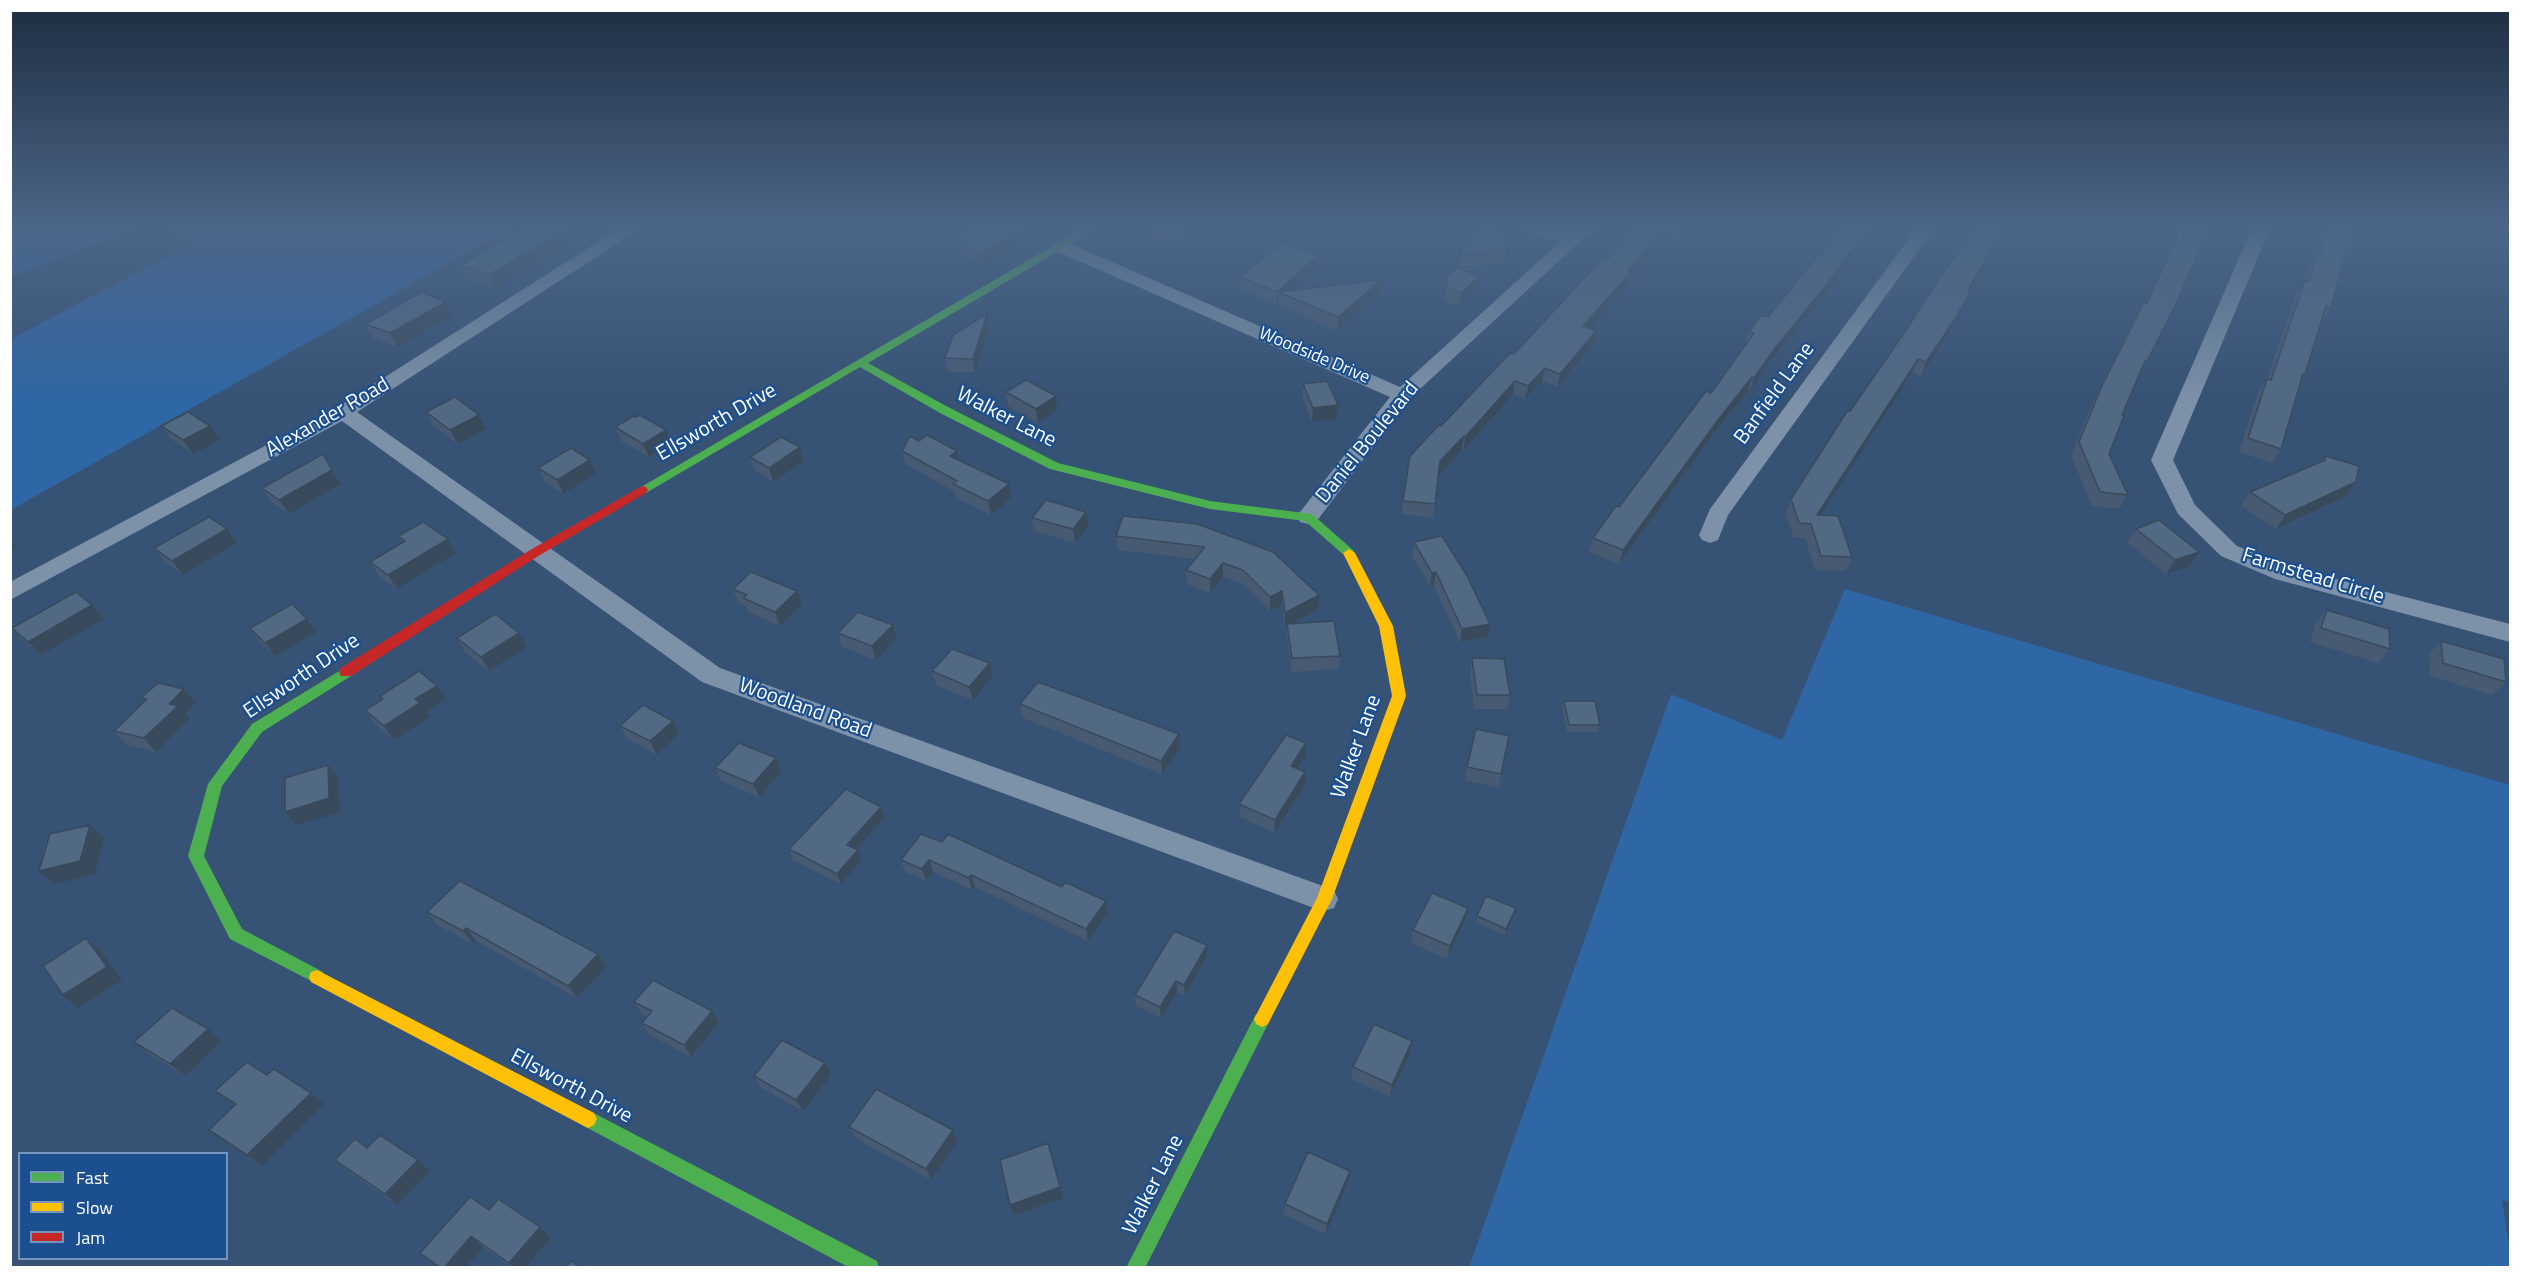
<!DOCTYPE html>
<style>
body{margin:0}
#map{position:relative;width:2521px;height:1278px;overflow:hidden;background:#365274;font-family:"Titillium Web",sans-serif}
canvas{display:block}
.frame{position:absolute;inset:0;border:12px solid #fff;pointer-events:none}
.legend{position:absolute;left:18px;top:1152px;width:210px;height:108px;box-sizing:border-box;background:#1b4f8f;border:2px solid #7695bc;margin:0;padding:8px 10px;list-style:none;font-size:18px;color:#fff}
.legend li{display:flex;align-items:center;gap:12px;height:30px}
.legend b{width:30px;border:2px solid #7695bc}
</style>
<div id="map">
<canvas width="2521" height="1278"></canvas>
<div class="frame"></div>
<ul class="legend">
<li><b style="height:8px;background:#4caf50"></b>Fast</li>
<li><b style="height:8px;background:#ffc107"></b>Slow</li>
<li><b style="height:8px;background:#c62828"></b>Jam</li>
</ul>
</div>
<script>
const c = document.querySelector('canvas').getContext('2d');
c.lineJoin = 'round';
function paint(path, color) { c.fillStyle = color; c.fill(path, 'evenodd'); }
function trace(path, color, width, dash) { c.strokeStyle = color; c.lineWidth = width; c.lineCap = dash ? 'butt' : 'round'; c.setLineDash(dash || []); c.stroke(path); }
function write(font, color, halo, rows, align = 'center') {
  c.font = font + ' "Titillium Web",sans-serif'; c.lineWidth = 4.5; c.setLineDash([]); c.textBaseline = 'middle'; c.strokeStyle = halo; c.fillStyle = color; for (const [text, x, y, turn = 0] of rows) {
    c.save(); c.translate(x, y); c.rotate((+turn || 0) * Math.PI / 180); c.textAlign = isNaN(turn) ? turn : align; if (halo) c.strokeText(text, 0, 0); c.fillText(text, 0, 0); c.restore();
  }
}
const green = new Path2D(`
 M11,226H142L11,277Z
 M159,226H514L11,510V339L197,241Z
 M1845,589L2510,785V1202L2502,1200L2510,1252V1267H1469L1671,694L1782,740Z`);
const street = new Path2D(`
 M623,226H644L357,412L720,668L1334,890L1338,899L1334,908L1324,911L1314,908L702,682L342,421L10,600V582L336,408Z
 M1518,226H1546L1570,233L1578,226H1597L1409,399L1316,522L1308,524L1300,522L1297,517L1300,512L1390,397L1054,250L1051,246L1054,242H1066L1400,387L1560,242L1521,230Z
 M1918,226H1936L1728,515L1718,540L1710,543L1702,540L1699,535L1710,509Z
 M2253,226H2271L2173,460L2195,505L2237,546L2289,567L2510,624V642L2275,579L2221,556L2178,514L2151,460Z`);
const fast = new Path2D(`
 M1083,226H1095L1064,248L868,363L948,407L1058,463L1210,501L1312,514L1353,550L1355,553L1353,556H1345L1305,521L1210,509L1050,469L940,413L860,367L646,493L642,494L636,490L1056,244Z
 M346,667L351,668L353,672L351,676L262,732L222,786L204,856L242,929L323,972L325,977L323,982L317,984L230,939L188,856L208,784L252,724Z
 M1262,1011L1268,1014L1270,1019L1268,1024L1145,1268H1126L1256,1014Z
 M588,1110L877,1261L879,1268H850L582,1125L579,1119L582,1113Z`);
const slow = new Path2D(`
 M1349,549L1355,553L1393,626L1406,696L1332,899L1268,1024L1262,1027L1256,1024L1254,1019L1317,898L1392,696L1379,626L1343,553Z
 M317,970L594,1113L597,1119L594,1125L588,1128L582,1125L311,982L309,977L311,972Z`);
const jam = new Path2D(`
 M642,486L646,487L648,490L646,493L540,555L351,676H341L339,672L341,668L532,549Z`);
const wall = new Path2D(`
 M527,226L495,289L467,278L461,265Z
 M980,226L984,265L963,256L960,243L963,241L962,237Z
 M1150,226H1179L1181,248L1153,250Z
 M1638,226H1687L1678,236L1668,232L1632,275L1630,284L1590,329L1596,331L1594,344L1558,387L1542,381L1525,399L1513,394L1464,450H1462L1439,475L1433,518L1402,514L1403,501L1441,426L1608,259Z
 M2181,226H2209L2147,361L2139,375L2122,415L2109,454L2128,495L2119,509L2092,506L2071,455L2093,402L2136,315L2144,302H2146Z
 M2329,226H2337L2350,250L2345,258L2331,308L2322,321H2321L2305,374L2301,380L2281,449L2272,463L2239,452L2258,392L2267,379L2296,294L2305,280L2310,264L2316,254L2322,237Z
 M2002,232L1970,291L1965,304L1949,333L1921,376L1912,373L1820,515L1852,557L1846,571L1815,570L1805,538L1793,537L1786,513L1791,499L1943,275L1964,247Z
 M1865,238L1824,297L1771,360L1750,391H1748L1713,434L1619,564L1589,552L1593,538L1619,507L1711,393L1745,345L1749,331L1768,317L1822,254Z
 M1507,250L1505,263L1458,267L1459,254Z
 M1316,268L1292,290L1380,293L1337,331L1278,305V303L1277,304L1240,289V277Z
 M1479,276L1477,289L1459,306L1445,301L1447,277Z
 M452,316L397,347L374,338L366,324Z
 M989,327L975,372H948L945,358Z
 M1303,384L1338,405L1337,419L1312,422L1303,398Z
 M1006,392L1057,410L1038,423L1008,406Z
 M426,412L486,429L458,444L433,426Z
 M161,426L220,440L193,454L171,439Z
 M615,427L671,443L649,457L621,441Z
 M800,447L804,461L773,482L755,471L750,457Z
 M902,451L959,460L1009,484L1011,498L991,515L956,498L955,492L906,464Z
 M2325,456L2356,482L2346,496L2276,529L2241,506L2250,492L2322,461Z
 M590,460L596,473L563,494L545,482L538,468Z
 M332,467L341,484L289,514L271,502L262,488Z
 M1032,518L1088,526L1075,543L1034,531Z
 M1197,524L1319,609L1292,623L1340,656L1339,669L1292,672L1287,638V626L1285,627L1282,605L1270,611L1243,584L1223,577L1210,593L1187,584L1186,570L1195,559L1118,550L1116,536Z
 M227,529L237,543L183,575L165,562L154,548Z
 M2136,529L2190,566L2166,574L2127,542Z
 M398,536L448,539L456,553L397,589L379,576L370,562L402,543Z
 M1414,542L1490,624L1488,637L1460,642L1434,586L1430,587L1412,556Z
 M733,589L797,591L802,605L780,626L748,612L746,606L738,603Z
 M2327,610L2390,649L2378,663L2310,642L2315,624Z
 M104,619L41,655L25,642L12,628Z
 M307,619L317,632L275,656L260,642L250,628Z
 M519,633L527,647L489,671L465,652L457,638Z
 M838,633L896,639L876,660L842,647Z
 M2441,641L2506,682L2492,695L2430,676L2429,654Z
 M1472,658L1510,695L1508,709H1474L1470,672Z
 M932,671L992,677L973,700L936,685Z
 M184,689L196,703L185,714L190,719L156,752L127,745L114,731L145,701L141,698Z
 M380,696L446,699L426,712L430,717L394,740L375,724L365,710L382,699Z
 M1564,701L1600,725L1598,732H1567L1562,707Z
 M1020,704L1179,734L1180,748L1162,774L1023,718Z
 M673,721L679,734L657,755L627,739L620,726Z
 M1509,736L1499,788L1465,780L1467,767Z
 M1306,743L1305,757L1297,769L1305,772V786L1274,833L1240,817L1239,804Z
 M715,768L781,772L759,797L721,781Z
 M881,807L885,817L856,849L862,860L841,884L793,860L789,849Z
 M942,842L1062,887L1106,901L1108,913L1088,941L975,887L972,890L933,872L926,881L905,872L901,860Z
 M1468,908L1465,921L1447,959L1411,943L1413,930Z
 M427,912L607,967L577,998L476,941L473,944L437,925Z
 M1514,915L1505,935L1476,923L1477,916Z
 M1207,956L1185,996L1177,992L1161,1018L1136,1006L1135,995Z
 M634,1002L719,1023L691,1057L650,1035L642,1023L647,1017L642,1014Z
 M222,1041L185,1076L149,1054L134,1042Z
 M1412,1041L1410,1053L1390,1097L1351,1079L1353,1067Z
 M267,1075L311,1093L324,1104L262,1166L224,1141L209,1130L235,1105L215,1091Z
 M831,1075L803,1111L761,1088L754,1076Z
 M849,1127L953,1130L957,1141L931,1180L855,1138Z
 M367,1148L430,1171L397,1205L348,1171L335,1160Z
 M1348,1182L1326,1234L1284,1215L1285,1204Z
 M489,1210L551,1238L525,1268H513L483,1247L465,1268H439L420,1253Z`);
const shadedWall = new Path2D(`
 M571,226H598L495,289L489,275Z
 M1026,226H1050L984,265L981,252Z
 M1665,226H1669L1668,232L1632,275L1630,284L1581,339L1583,326L1628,270Z
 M1681,226H1687L1678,236Z
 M1869,226H1875L1824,297L1771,360L1750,391L1754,378L1776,347Z
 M2004,226H2006L1962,304L1968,290Z
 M1317,256L1316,268L1287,295L1278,292V303L1277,304V292Z
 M1479,276L1477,289L1459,306L1461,293Z
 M1381,280L1380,293L1337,331L1338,317Z
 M1971,291L1965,304L1949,333L1921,376L1926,362Z
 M446,302L452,316L397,347L390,333Z
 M987,314L989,327L975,372L973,359Z
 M1596,331L1594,344L1558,387L1560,374Z
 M1918,359L1912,373L1812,529L1817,515Z
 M1545,368L1542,381L1525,399L1528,386Z
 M1752,377L1748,391L1713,434L1619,564L1623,550L1718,420Z
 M1515,381L1513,394L1464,450L1465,437Z
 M1056,396L1057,410L1038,423L1036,409Z
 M1338,405L1337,419L1312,422L1313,408Z
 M479,415L486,429L458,444L450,430Z
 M210,426L220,440L193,454L183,440Z
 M666,430L671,443L649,457L643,444Z
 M1464,436L1462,450L1439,475L1433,518L1440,461Z
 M800,447L804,461L773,482L769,468Z
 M957,451L960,465L950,456Z
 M323,454L341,484L289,514L279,500Z
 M590,460L596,473L563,494L557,480Z
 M2356,482L2346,496L2276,529L2285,515Z
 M1009,484L1011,498L991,515L988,501Z
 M1086,512L1088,526L1075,543L1073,529Z
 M227,529L237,543L183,575L172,561Z
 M448,539L456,553L397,589L388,575Z
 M10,541L16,548L10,550Z
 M2199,552L2190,566L2166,574L2175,560Z
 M1223,563V577L1210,593V579Z
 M1436,572L1434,586L1430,587L1432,573Z
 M797,591L802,605L780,626L775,612Z
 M1282,591V605L1270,611V597Z
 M1319,595V609L1285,627V613Z
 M92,605L104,619L41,655L28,642Z
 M307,619L317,632L275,656L265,643Z
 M1490,624L1488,637L1460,642L1462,629Z
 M893,625L896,639L876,660L872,646Z
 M519,633L527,647L489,671L481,657Z
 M990,663L992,677L973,700L969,687Z
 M437,686L446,699L426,712L430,717L394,740L384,726L415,699Z
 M184,689L196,703L185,714L190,719L156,752L144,738L169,704Z
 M673,721L679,734L657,755L650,741Z
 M1179,734L1180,748L1162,774L1161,761Z
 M1306,743L1305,757L1290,780L1291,766Z
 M776,758L781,772L759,797L753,784Z
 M328,765L338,778L340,812L297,825L285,812Z
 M1305,772V786L1274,833L1275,820Z
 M881,807L885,817L851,855L847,845Z
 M90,825L104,838L95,874L54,884L39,871Z
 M858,850L862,860L841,884L837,874Z
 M929,860L933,872L926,881L922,869Z
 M971,875L975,887L972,890L969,878Z
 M1106,901L1108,913L1088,941L1086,929Z
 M1468,908L1465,921L1447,959L1450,946Z
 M1516,908L1514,915L1505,935L1506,929Z
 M466,928L476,941L473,944L463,931Z
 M86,938L101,951L122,980L78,1008L63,995Z
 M1207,945V956L1185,996L1184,985Z
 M598,954L607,967L577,998L568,986Z
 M1176,981L1177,992L1161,1018L1160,1007Z
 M712,1011L719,1023L691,1057L684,1045Z
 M208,1029L222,1041L185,1076L170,1064Z
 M1412,1041L1410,1053L1390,1097L1392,1085Z
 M825,1063L831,1075L803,1111L796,1100Z
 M311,1093L324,1104L262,1166L247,1155Z
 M953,1130L957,1141L931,1180L926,1169Z
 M418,1160L430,1171L397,1205L385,1194Z
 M1350,1171L1348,1182L1326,1234L1327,1224Z
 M1060,1187L1063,1198L1014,1215L1010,1205Z
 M540,1227L551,1238L525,1268H514L509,1263Z
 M471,1236L483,1247L465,1268H444Z`);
const building = new Path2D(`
 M527,226H571L489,275L461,265Z
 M980,226H1026L981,252L960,243L966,239L962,237Z
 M1151,226H1179L1180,237L1152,238Z
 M1489,226H1495L1507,250L1459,254Z
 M1638,226H1665L1628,270L1632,271L1583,326L1596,331L1560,374L1545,368L1528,386L1515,381L1465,437L1464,436L1440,461L1435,504L1403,501L1410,456L1439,425L1441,426L1510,353L1514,354L1604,257L1608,259Z
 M1843,226H1869L1828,283L1776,347L1754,378L1752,377L1718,420L1623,550L1593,538L1616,506L1619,507L1706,391L1711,393L1754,333L1749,331L1761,315L1768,317L1820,253L1822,254Z
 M1977,226H2004L1968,290L1971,291L1955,319L1926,362L1918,359L1817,515L1838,516L1852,557L1821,556L1811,524L1799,523L1791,499L1848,410L1850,411L1905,332L1941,275H1943L1962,246L1964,247Z
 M2182,226H2209L2177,302L2147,361H2145L2122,415L2124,416L2109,454L2128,495L2100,492L2079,442L2101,388L2144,302L2147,303Z
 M2329,226H2337L2355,231L2350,250L2347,249L2331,308L2326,306L2305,374H2303L2281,449L2248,438L2267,379L2271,380L2305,280L2309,282L2318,251L2321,252Z
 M1283,243L1317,256L1277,292L1240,277Z
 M1457,268L1479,276L1461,293L1447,287V277Z
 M1381,280L1338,317L1278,292Z
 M421,292L446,302L390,333L366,324Z
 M987,314L973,359L945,358L953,335Z
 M1026,380L1056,396L1036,409L1006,392Z
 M1327,381L1338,405L1313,408L1303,384Z
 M455,397L479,415L450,430L426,412Z
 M188,412L210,426L183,440L161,426Z
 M640,415L666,430L643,444L615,427L634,416L636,417Z
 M927,435L957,451L950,456L1009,484L988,501L953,484L957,481L902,451L910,436L919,441Z
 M781,437L800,447L769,468L750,457Z
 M571,448L590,460L557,480L538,468Z
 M323,454L332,470L279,500L262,488Z
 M2325,456L2359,466L2356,482L2285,515L2250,492L2325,460Z
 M1046,500L1086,512L1073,529L1032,518Z
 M1123,516L1197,524L1273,552L1319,595L1285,613L1282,591L1270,597L1243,570L1223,563L1210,579L1186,570L1205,547L1116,536Z
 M209,517L227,529L172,561L154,548Z
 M2159,520L2199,552L2175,560L2136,529Z
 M423,522L448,539L388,575L370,562L405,541L398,536Z
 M1442,536L1467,576L1490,624L1462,629L1436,572L1432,573L1414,542Z
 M751,572L797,591L775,612L743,598L747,595L733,589Z
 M76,592L92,605L28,642L12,628Z
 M292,604L307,619L265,643L250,628Z
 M2327,610L2389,629L2390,649L2321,628Z
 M858,612L893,625L872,646L838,633Z
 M495,614L519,633L481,657L457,638Z
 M1334,621L1340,656L1292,658L1287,624Z
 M2441,641L2504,659L2506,682L2443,663Z
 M952,649L990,663L969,687L932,671Z
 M1472,658L1504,659L1510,695H1477Z
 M419,671L437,686L415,699L420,703L384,726L365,710L383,699L380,696Z
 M1038,682L1179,734L1161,761L1020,704Z
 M158,683L184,689L169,704L178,706L144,738L114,731L147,699L141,698Z
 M1564,701H1595L1600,725H1569Z
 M643,705L673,721L650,741L620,726Z
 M1476,729L1509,736L1501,774L1467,767Z
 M1286,735L1306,743L1291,766L1305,772L1275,820L1239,804Z
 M739,743L776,758L753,784L715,768Z
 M328,765L329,798L285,812V778Z
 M846,789L881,807L847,845L858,850L837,874L789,849Z
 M90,825L80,861L39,871L50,834Z
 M921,834L942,842L948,834L1062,887L1065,882L1106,901L1086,929L971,875L969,878L929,860L922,869L901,860Z
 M460,881L598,954L568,986L466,928L463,931L427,912Z
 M1432,893L1468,908L1450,946L1413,930Z
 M1486,896L1516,908L1506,929L1477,916Z
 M1174,931L1207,945L1184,985L1176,981L1160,1007L1135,995Z
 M86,938L107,967L63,995L43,966Z
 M653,980L712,1011L684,1045L642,1023L652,1011L634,1002Z
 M172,1008L208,1029L170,1064L134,1042Z
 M1374,1024L1412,1041L1392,1085L1353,1067Z
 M782,1040L825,1063L796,1100L754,1076Z
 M247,1062L267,1075L274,1069L311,1093L247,1155L209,1130L236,1104L215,1091Z
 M876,1089L953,1130L926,1169L849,1127Z
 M380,1135L418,1160L385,1194L335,1160L355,1139L367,1148Z
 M1048,1143L1060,1187L1010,1205L1000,1160Z
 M1308,1152L1350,1171L1327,1224L1285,1204Z
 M470,1197L489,1210L498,1199L540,1227L509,1263L471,1236L444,1268H441L420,1253Z
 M571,1261L581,1268H565Z`);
const farStreetnames = [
 ["Woodside Drive",1314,356,23]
];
const streetNames = [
 ["Banfield Lane",1775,394,-54],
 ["Alexander Road",328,418,-30],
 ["Walker Lane",1006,418,27],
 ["Ellsworth Drive",717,423,-30],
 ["Daniel Boulevard",1368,443,-51],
 ["Farmstead Circle",2313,577,17],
 ["Ellsworth Drive",302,677,-34],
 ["Woodland Road",805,709,20],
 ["Walker Lane",1357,747,-70],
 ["Ellsworth Drive",571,1087,28],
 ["Walker Lane",1154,1185,-63]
];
paint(green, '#2f66a5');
paint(street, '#7d92a8');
paint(fast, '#4caf50');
paint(slow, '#ffc107');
paint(jam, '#c62828');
paint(wall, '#475a72');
paint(shadedWall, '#394a5c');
paint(building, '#526984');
trace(building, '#394a5c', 1.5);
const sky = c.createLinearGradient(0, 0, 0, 405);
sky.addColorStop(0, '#1e2d40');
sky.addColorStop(0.56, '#4c6688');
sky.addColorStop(1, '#4c668800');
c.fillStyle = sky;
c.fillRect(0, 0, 2521, 405);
write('18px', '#fff', '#1b4f8f', farStreetnames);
write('21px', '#fff', '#1b4f8f', streetNames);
</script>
